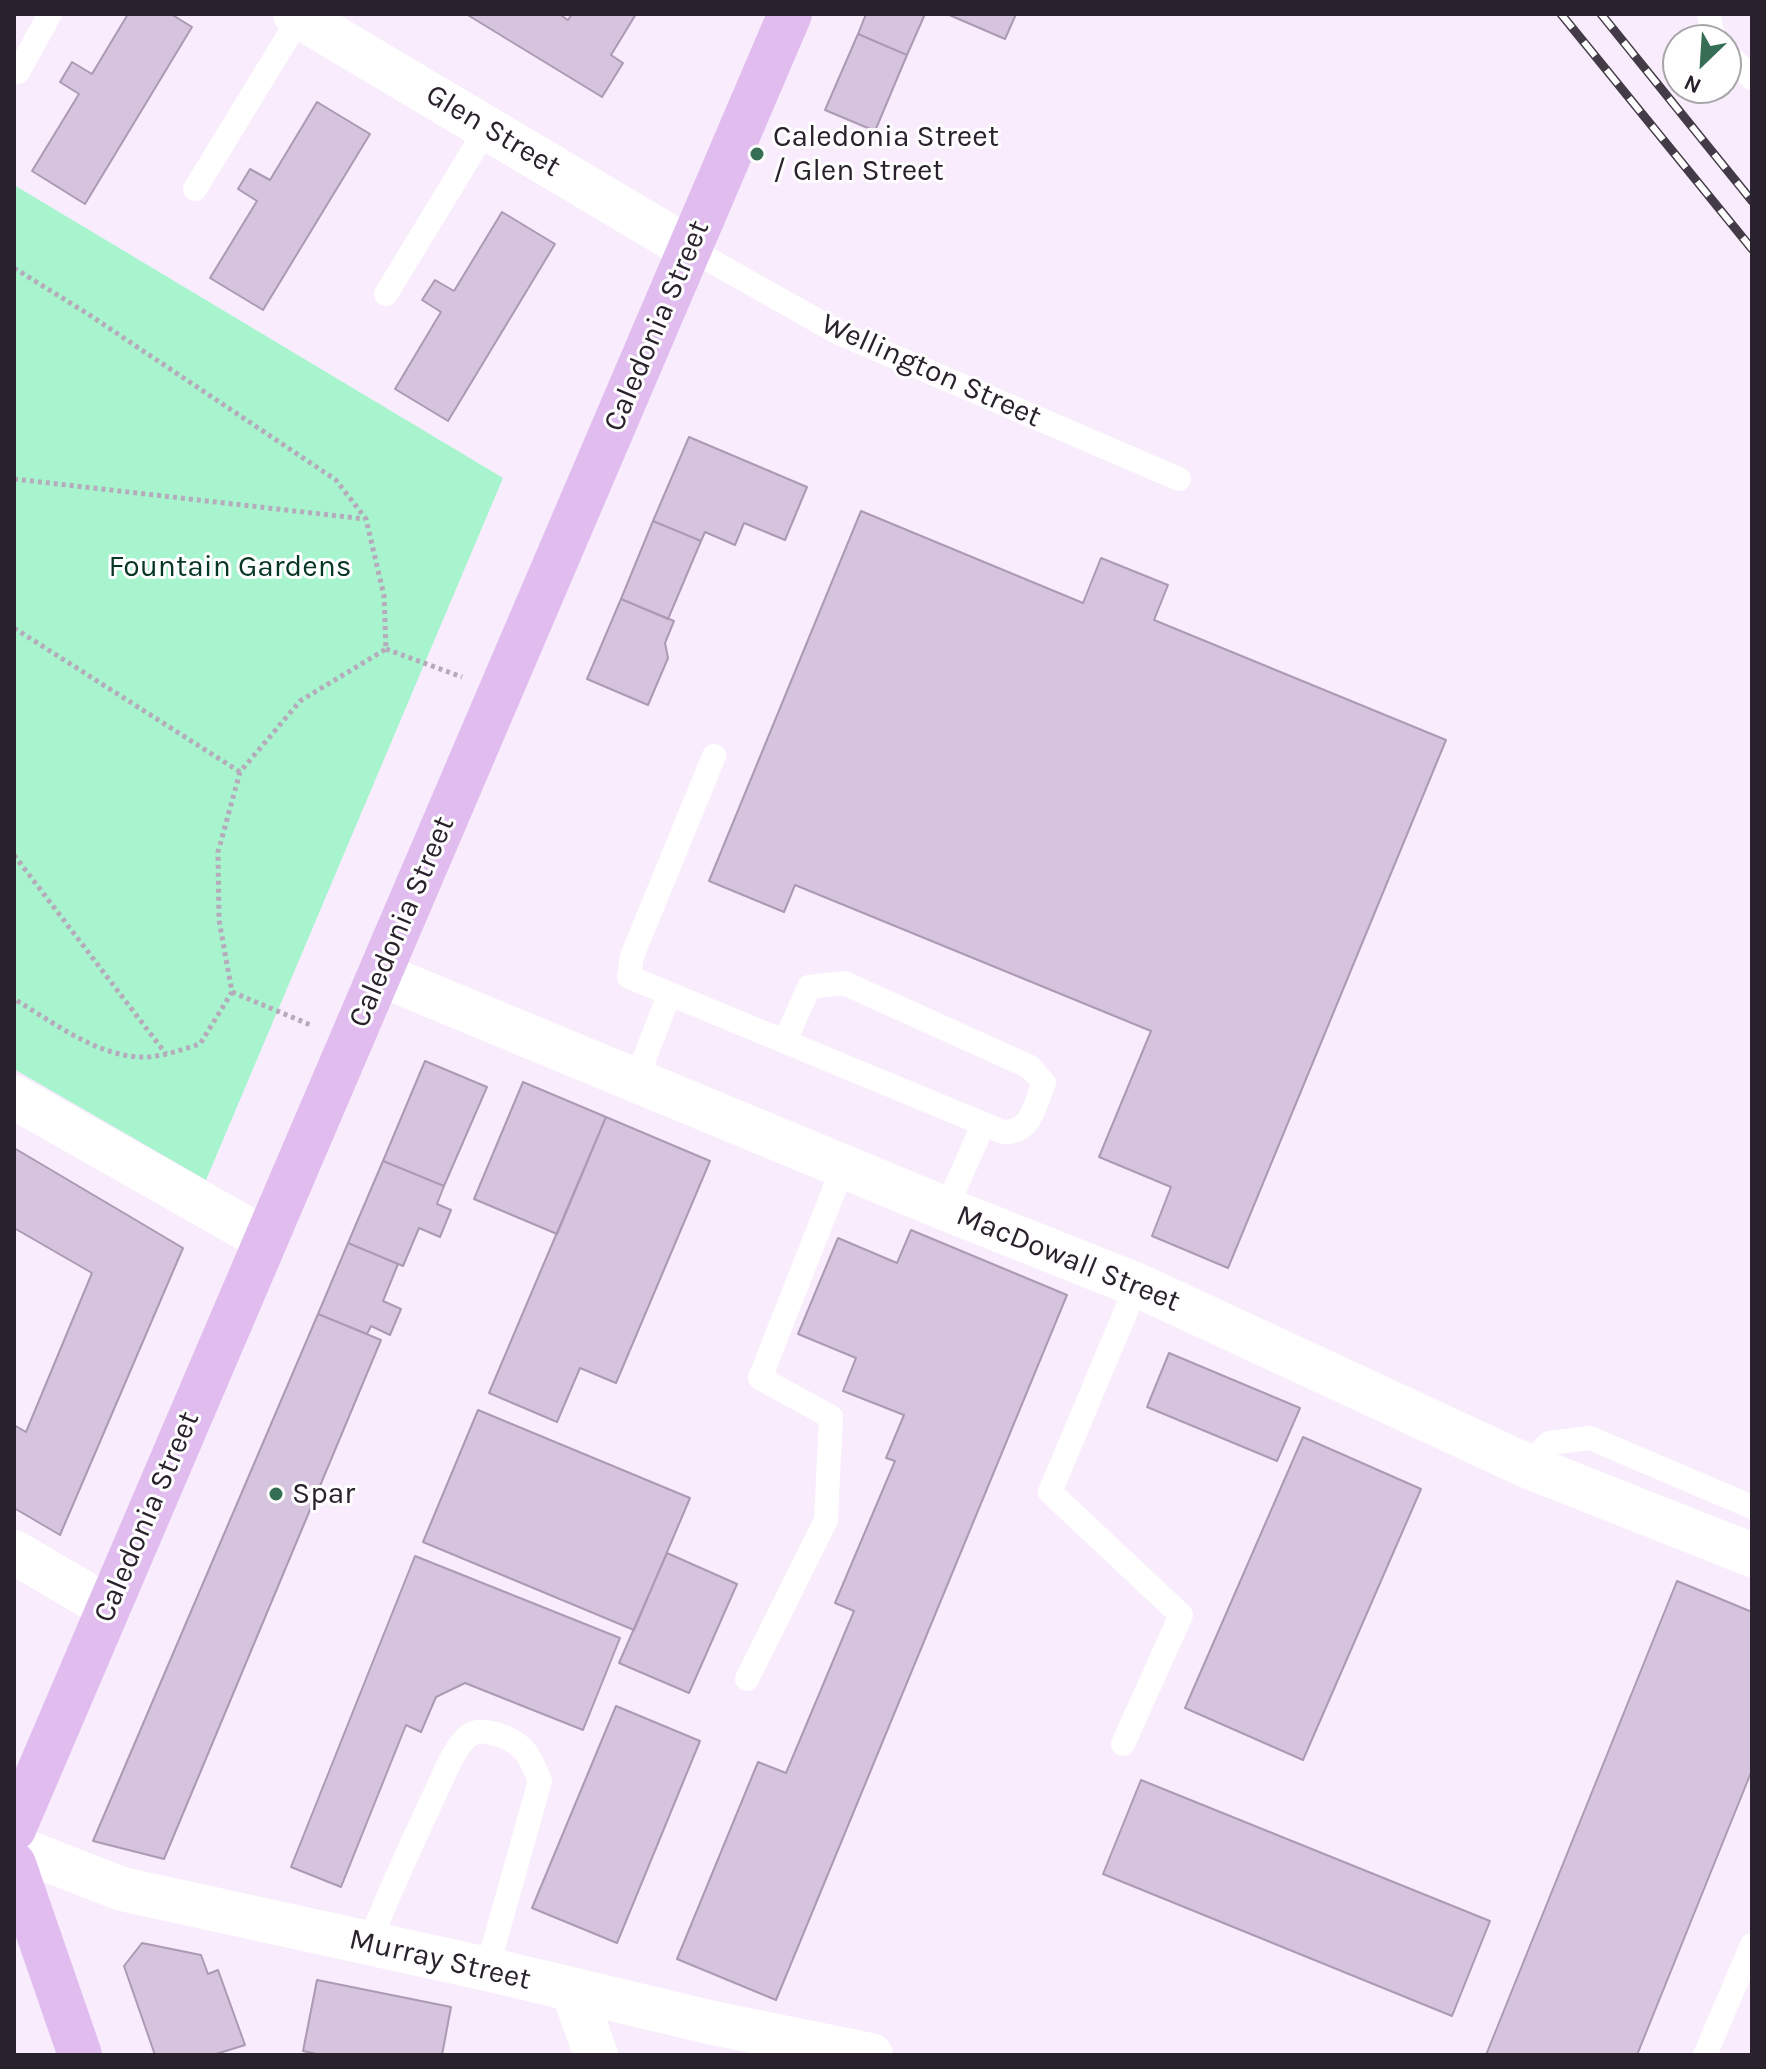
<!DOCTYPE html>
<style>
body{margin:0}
#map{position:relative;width:1766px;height:2069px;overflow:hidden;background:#f8ecfd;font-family:Karla,sans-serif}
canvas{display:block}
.frame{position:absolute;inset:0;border:16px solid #29222c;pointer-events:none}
.north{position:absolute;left:1662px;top:24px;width:80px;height:80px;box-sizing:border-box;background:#fefefe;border:2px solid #a9a6aa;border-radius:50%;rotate:205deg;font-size:22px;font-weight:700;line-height:32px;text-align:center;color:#29222c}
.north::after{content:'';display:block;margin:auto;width:28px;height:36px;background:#366d55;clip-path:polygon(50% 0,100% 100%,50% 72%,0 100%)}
</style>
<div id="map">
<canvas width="1766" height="2069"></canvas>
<div class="frame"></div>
<div class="north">N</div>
</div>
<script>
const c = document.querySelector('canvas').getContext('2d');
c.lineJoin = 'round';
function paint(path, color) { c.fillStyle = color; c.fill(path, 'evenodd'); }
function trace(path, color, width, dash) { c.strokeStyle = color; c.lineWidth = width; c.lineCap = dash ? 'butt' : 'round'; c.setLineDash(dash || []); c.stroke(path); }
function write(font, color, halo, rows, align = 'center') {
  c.font = font + ' Karla,sans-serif'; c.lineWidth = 6; c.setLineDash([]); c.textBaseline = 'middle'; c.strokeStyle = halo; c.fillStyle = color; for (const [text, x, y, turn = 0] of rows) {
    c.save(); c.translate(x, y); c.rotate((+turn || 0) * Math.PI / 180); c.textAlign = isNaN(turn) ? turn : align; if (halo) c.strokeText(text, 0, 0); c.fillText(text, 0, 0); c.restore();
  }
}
const green = new Path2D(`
 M14,185L503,478L206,1180L14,1069Z`);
const building = new Path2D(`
 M128,14H171L192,27L85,204L32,171L79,94L60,82L72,62L92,74Z
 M466,14H559L568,20L572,14H636L611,55L623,63L602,97Z
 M866,14H925L907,55L858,34Z
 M947,14H1016L1005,39Z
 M858,34L907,55L875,131L825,110Z
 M317,102L370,134L263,310L210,278L257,201L238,189L250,169L270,180Z
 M502,212L555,244L448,421L395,389L441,312L422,300L435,280L454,291Z
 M689,437L807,487L785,540L744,523L735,545L705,532L701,541L653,521Z
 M861,511L1083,603L1101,558L1168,585L1154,620L1446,740L1228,1268L1152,1236L1171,1187L1099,1157L1151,1031L795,885L784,912L709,881Z
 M653,521L701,541L668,619L621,599Z
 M621,599L674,621L665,643L668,658L648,705L587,679Z
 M425,1061L487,1087L444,1186L383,1161Z
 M523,1082L606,1117L557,1234L474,1199Z
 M606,1117L710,1161L616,1383L580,1368L557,1422L489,1393Z
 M14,1148L183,1248L60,1535L14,1508V1425L26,1432L92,1273L14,1228Z
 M383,1161L444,1186L437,1204L451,1210L440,1237L419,1228L403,1266L348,1243Z
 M911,1230L1067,1295L776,2000L677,1959L758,1762L786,1773L854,1611L835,1603L895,1461L886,1458L904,1415L843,1391L856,1358L798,1334L838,1238L897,1263Z
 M348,1243L398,1264L383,1301L401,1309L390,1335L371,1326L367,1334L318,1314Z
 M318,1314L381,1340L164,1859L93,1841Z
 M1169,1353L1300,1408L1277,1461L1147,1407Z
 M478,1410L690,1498L634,1630L423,1542Z
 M1303,1437L1421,1489L1303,1760L1185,1708Z
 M667,1553L737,1584L689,1693L619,1663Z
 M415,1556L620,1638L583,1730L465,1683L436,1697L421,1732L406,1725L341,1887L291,1867Z
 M1677,1581L1752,1612V1770L1637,2055H1486Z
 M616,1706L700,1741L617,1943L532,1908Z
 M1141,1780L1490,1921L1452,2016L1103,1874Z
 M142,1943L201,1955L208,1974L218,1970L245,2045L213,2055H155L124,1966Z
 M317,1980L451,2007L442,2055H321L303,2051Z`);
const path = new Path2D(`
 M14,268L88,314L336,480L366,519L384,596L386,649L300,701L240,772L218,852L219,920L232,992L200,1044C180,1050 160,1058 139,1057C93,1054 53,1022 14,999
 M14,479L365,519
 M14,628L240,772
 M386,649L462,677
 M14,855L166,1054
 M232,992L313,1026`);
const lane = new Path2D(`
 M1709,14L1712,33L1716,40
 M1726,53L1752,78
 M18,72L50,14
 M195,189L300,17
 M690,249L839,333L1179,479
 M386,294L487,128
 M714,756L632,956L629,977L1003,1132C1032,1133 1034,1106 1044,1083L1030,1067L844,983L809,987L785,1041
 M636,1080L669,995
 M946,1209L983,1125
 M1527,1466L1549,1443L1590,1438L1752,1507
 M747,1679L826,1520L831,1417L760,1378L844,1165
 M1123,1744L1181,1615L1050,1492L1137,1285
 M369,1943C389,1893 411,1845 434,1796C442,1780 453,1749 467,1737C480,1724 512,1738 523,1749C531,1757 535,1770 540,1781L487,1969
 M1705,2055L1752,1945`);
const street = new Path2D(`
 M295,14L690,249
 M379,974L946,1209L1137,1285L1527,1466L1752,1555
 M14,1097L266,1240
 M14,1552L109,1608
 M14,1847L122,1889L487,1969L713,2023L871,2055
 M573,1991L596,2055`);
const primary = new Path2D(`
 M14,1829L790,14
 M14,1864L80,2055`);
const rail = new Path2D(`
 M1561,14L1752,249
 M1601,14L1752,201`);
const markers = [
 [757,154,8,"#366d55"],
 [276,1494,8,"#366d55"]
];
const streetNames = [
 ["Glen Street",493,131,31],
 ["Caledonia Street",657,326,-67],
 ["Wellington Street",931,371,24],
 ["Caledonia Street",402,922,-67],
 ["MacDowall Street",1068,1259,22],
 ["Caledonia Street",147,1517,-67],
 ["Murray Street",440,1960,13]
];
const poiNames = [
 ["Caledonia Street",773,137],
 ["/ Glen Street",773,171],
 ["Spar",292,1494]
];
const parkNames = [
 ["Fountain Gardens",230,567]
];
paint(green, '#a7f4cf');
paint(building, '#d6c3de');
trace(building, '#ac9ab4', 2);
trace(path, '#b5abba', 5, [4, 4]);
trace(lane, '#fff', 24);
trace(street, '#fff', 44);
trace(primary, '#e0bcef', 44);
trace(rail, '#433b46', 9);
trace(rail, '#fefefe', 6, [18]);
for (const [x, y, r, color] of markers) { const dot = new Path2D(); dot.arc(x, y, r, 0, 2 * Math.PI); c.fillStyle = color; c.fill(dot); trace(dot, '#fefefe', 3); }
write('30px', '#29222c', '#fefefe', streetNames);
write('30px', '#29222c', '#fefefe', poiNames, 'left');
write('30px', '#083624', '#fefefe', parkNames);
</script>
